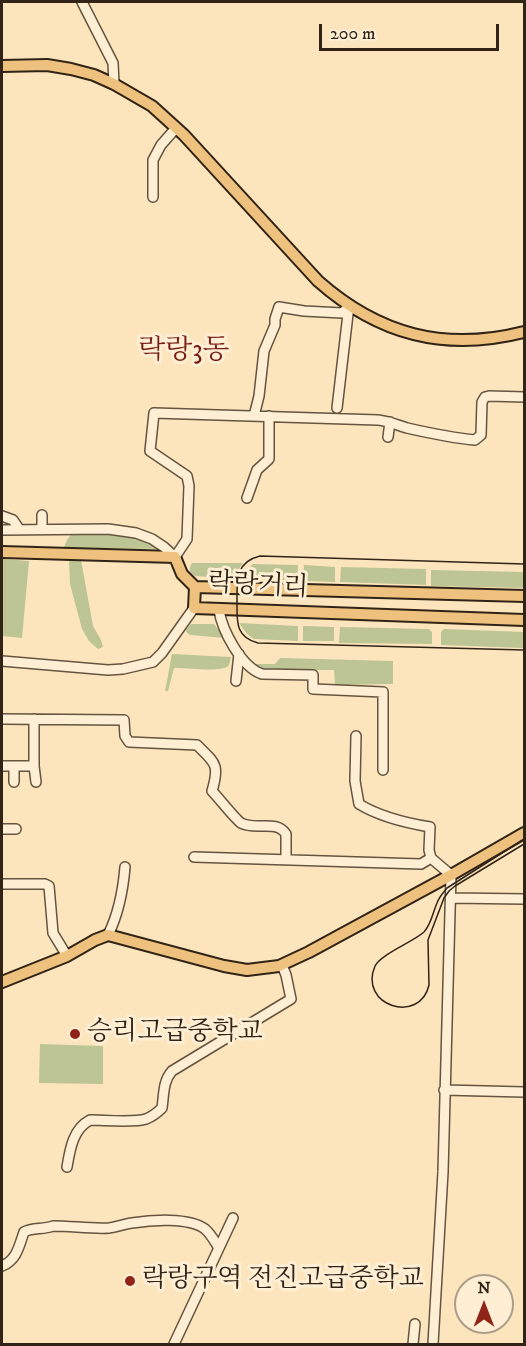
<!DOCTYPE html>
<meta charset="utf-8">
<style>
body{margin:0}
#map{position:relative;width:526px;height:1346px;overflow:hidden;background:#fce5bd;font-family:"IM FELL DW Pica",serif}
canvas{display:block}
.frame{position:absolute;inset:0;border:3px solid #312417;pointer-events:none}
.north{position:absolute;left:454px;top:1274px;width:60px;height:60px;box-sizing:border-box;background:#fdeed4;border:2px solid #ab9d88;border-radius:50%;rotate:0deg;font-size:16px;font-weight:700;line-height:24px;text-align:center;color:#312417}
.north::after{content:'';display:block;margin:auto;width:21px;height:27px;background:#8f2418;clip-path:polygon(50% 0,100% 100%,50% 72%,0 100%)}
.scale{position:absolute;left:319px;top:24px;width:180px;height:27px;box-sizing:border-box;border:3px solid #312417;border-top:0;padding-left:8px;font-size:18px;line-height:21px;white-space:nowrap;color:#312417;-webkit-text-stroke:4px #fdeed4;paint-order:stroke}
</style>
<div id="map">
<canvas width="526" height="1346"></canvas>
<div class="frame"></div>
<div class="north">N</div>
<div class="scale">200 m</div>
</div>
<script>
const c = document.querySelector('canvas').getContext('2d');
c.lineJoin = 'round';
function paint(path, color) { c.fillStyle = color; c.fill(path, 'evenodd'); }
function trace(path, color, width, dash) { c.strokeStyle = color; c.lineWidth = width; c.lineCap = dash ? 'butt' : 'round'; c.setLineDash(dash || []); c.stroke(path); }
function write(font, color, halo, rows, align = 'center') {
  c.font = font + ' "IM FELL DW Pica","Noto Serif KR",serif'; c.lineWidth = 6; c.setLineDash([]); c.textBaseline = 'middle'; c.strokeStyle = halo; c.fillStyle = color; for (const [text, x, y, turn = 0] of rows) {
    c.save(); c.translate(x, y); c.rotate((+turn || 0) * Math.PI / 180); c.textAlign = isNaN(turn) ? turn : align; if (halo) c.strokeText(text, 0, 0); c.fillText(text, 0, 0); c.restore();
  }
}
const green = new Path2D(`
 M79,531L129,535L146,541L162,549L64,548C67,538 70,534 79,531Z
 M2,559L29,561L22,638L2,636Z
 M69,560H81L93,626L101,640L103,647L98,649L89,641L82,629L70,584Z
 M192,563H243L236,573L235,579L195,576C190,573 188,569 192,563Z
 M253,564L298,565L297,578L296,581L242,579H241L244,572Z
 M304,565L335,567V582L306,581L303,578Z
 M341,567L426,569V585L340,582Z
 M431,570L524,572V588L431,586Z
 M239,623L298,626V641L254,639L247,634Z
 M191,624H214L225,638L190,635L187,633L186,630Z
 M303,626L334,627V641H303Z
 M340,627L429,629L432,632V644L339,643Z
 M444,629L524,632V648L441,645V632Z
 M172,654L231,657C230,660 230,664 228,666C220,673 185,667 174,668L168,691H165Z
 M280,658L393,661V684L335,685L334,670H259L250,664H275Z
 M40,1044L103,1046V1084L39,1083Z`);
const minor = new Path2D(`
 M82,2L113,63L114,84
 M153,197V160L161,145L176,128
 M337,408L348,314L350,306
 M254,416L259,396L264,351L275,325V319L279,307L304,311L342,313L350,306
 M388,437L390,422
 M247,498L257,470L269,459V416
 M2,516L13,520L19,529
 M42,529V515
 M2,530L108,529L136,533L152,539L164,547L175,557L187,539L189,486L187,476L150,451L154,413L378,420C388,421 397,425 407,428C429,433 452,438 475,440L481,435L482,402L485,397L489,396L524,397
 M219,610C222,630 241,667 262,674L313,675V689L383,692V770
 M2,661L108,670L123,669L153,662L162,653L194,608
 M236,681L239,654
 M2,719L124,720L125,736L129,742L197,745C215,763 220,764 212,791C218,797 235,819 241,823C256,831 276,819 286,834V859
 M34,719V766L36,782
 M356,736L355,781L359,804C380,817 406,823 430,827L429,850L431,858L451,875L443,1172L433,1344
 M2,766H34
 M14,782V766
 M2,829H16
 M194,857L421,864L431,858
 M2,884H45L49,886L53,933L67,956
 M451,898L524,899
 M108,935C119,913 123,891 125,867
 M444,1090L524,1092
 M67,1167C70,1149 73,1129 90,1120C104,1120 134,1123 146,1119C151,1117 158,1112 162,1108C164,1094 163,1081 172,1071L291,999L286,975L282,965
 M2,1266C17,1260 19,1246 24,1232C33,1227 43,1230 53,1226C72,1226 90,1229 109,1228C117,1227 124,1224 132,1223C151,1220 189,1217 205,1229C211,1234 215,1242 219,1248
 M174,1344L233,1218
 M413,1344L415,1324`);
const major = new Path2D(`
 M2,66L47,65L71,69L94,75L114,84L152,106L184,135L318,281C379,335 445,352 524,332
 M2,552L175,557L182,574L195,587
 M524,596L195,587L194,608L524,620
 M2,982L67,956L95,940L108,935L224,966L247,970L279,966L309,952L451,875L524,833`);
const tram = new Path2D(`
 M524,564L260,556C235,562 237,581 237,602C237,621 235,637 258,643L524,650
 M524,839L447,888C443,893 439,897 437,903C433,912 431,925 424,932C413,942 381,954 375,966C358,1006 420,1025 429,985L428,940L444,898L449,891L455,886L524,844`);
const markers = [
 [75,1034,6,"#8f2418"],
 [130,1281,6,"#8f2418"]
];
const streetNames = [
 ["락랑거리",258,587,3]
];
const poiNames = [
 ["승리고급중학교",87,1034],
 ["락랑구역 전진고급중학교",142,1281]
];
const quarterNames = [
 ["락랑3동",184,352]
];
paint(green, '#bcc593');
trace(minor, '#645440', 12);
trace(major, '#312417', 14);
trace(minor, '#fdeed4', 9);
trace(major, '#eec27e', 10);
trace(tram, '#312417', 1.5);
for (const [x, y, r, color] of markers) { const dot = new Path2D(); dot.arc(x, y, r, 0, 2 * Math.PI); c.fillStyle = color; c.fill(dot); trace(dot, '#fdeed4', 2); }
write('26px', '#312417', '#fdeed4', streetNames);
write('26px', '#312417', '#fdeed4', poiNames, 'left');
write('28px', '#7a1f14', '#fdeed4', quarterNames);
</script>
